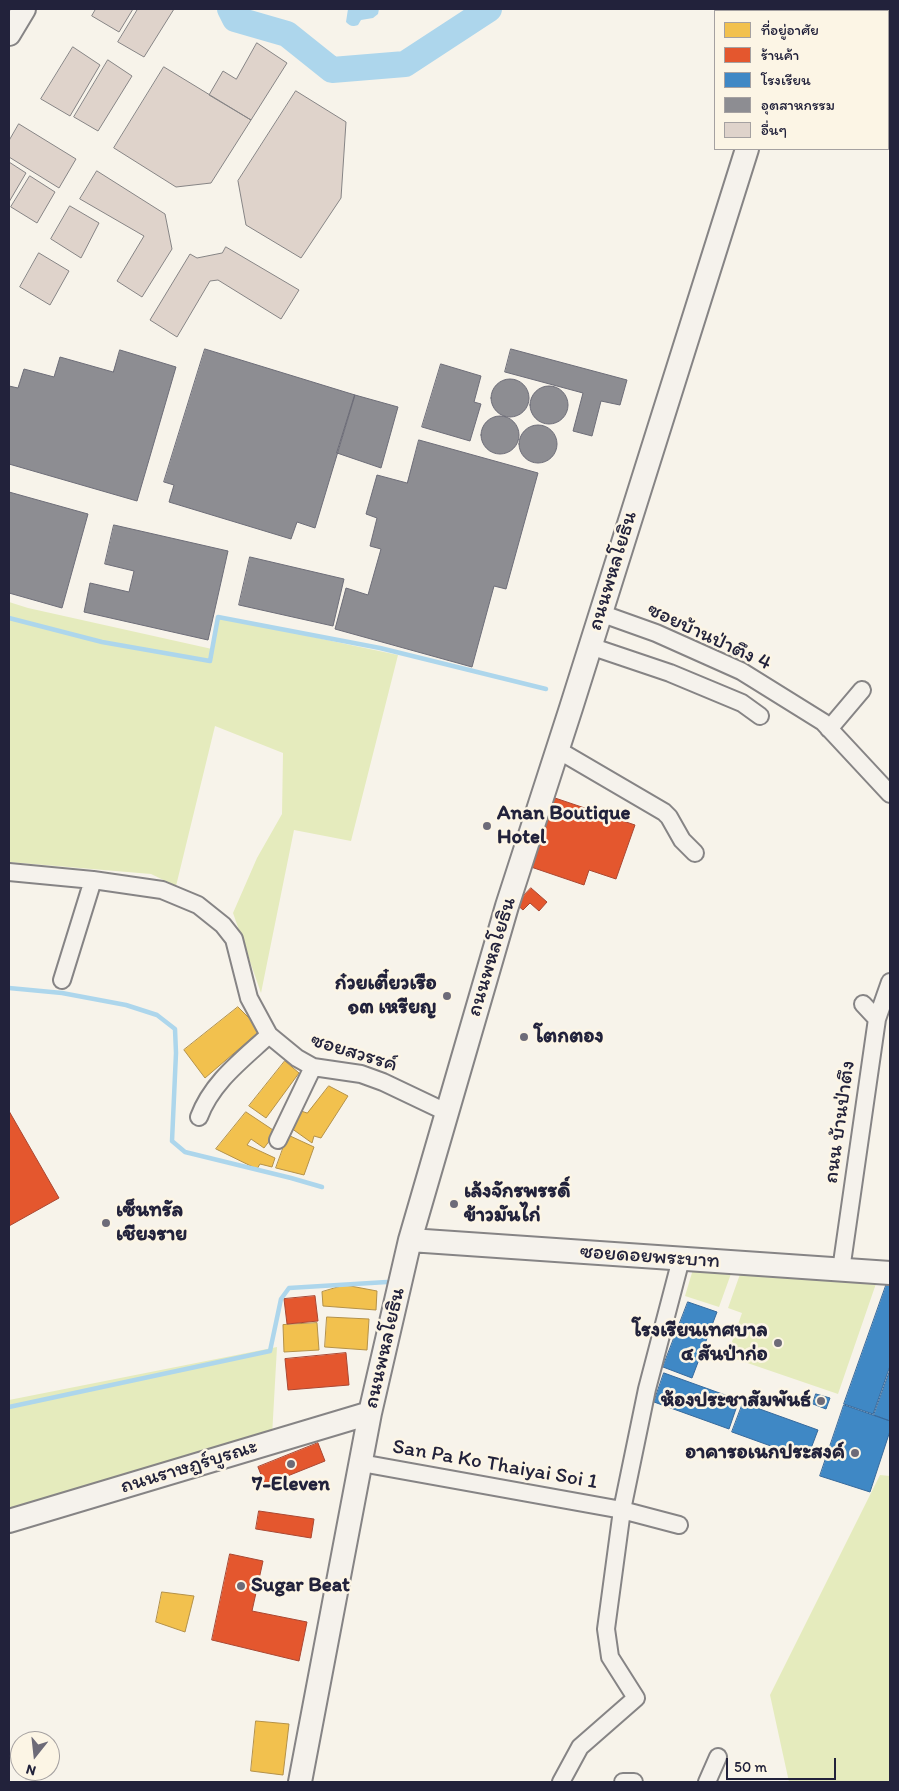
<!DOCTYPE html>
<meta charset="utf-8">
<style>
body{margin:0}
#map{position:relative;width:899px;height:1791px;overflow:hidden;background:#f7f3ea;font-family:Itim,"Playpen Sans Thai",sans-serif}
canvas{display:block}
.frame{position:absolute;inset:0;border:10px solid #22223b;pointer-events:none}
.legend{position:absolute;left:714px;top:10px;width:175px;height:140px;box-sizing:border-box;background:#fcf5e5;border:1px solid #a5a1a1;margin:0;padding:6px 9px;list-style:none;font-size:15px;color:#22223b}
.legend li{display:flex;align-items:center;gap:10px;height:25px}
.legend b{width:25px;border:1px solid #a5a1a1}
.north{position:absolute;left:10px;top:1731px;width:50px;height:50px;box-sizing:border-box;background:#fcf5e5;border:1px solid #a5a1a1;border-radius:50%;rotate:196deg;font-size:14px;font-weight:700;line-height:20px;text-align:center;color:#22223b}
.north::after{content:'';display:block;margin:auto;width:18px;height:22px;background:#6d6b78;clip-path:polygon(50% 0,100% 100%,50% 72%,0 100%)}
.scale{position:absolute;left:726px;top:1758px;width:110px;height:22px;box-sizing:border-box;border:2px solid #22223b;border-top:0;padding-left:6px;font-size:15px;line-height:18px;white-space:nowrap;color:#22223b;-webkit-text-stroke:4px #fcf5e5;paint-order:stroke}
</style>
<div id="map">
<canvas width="899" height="1791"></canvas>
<div class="frame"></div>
<ul class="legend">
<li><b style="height:14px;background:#f2c14e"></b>ที่อยู่อาศัย</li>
<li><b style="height:14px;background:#e4572e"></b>ร้านค้า</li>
<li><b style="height:14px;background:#3f88c5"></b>โรงเรียน</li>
<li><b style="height:14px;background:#8d8d92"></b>อุตสาหกรรม</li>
<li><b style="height:14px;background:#dfd3cb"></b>อื่นๆ</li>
</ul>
<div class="north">N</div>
<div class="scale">50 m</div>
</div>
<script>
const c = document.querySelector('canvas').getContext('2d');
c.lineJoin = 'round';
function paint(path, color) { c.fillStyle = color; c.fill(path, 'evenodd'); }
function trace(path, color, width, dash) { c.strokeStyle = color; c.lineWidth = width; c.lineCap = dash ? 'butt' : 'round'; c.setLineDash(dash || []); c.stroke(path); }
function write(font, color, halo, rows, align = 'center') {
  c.font = font + ' Itim,"Playpen Sans Thai",sans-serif'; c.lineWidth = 5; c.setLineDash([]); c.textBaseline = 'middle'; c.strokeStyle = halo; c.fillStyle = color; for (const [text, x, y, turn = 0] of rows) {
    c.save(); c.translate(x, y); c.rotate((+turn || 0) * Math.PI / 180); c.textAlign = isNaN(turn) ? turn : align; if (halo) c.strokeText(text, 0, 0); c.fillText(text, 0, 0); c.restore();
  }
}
const green = new Path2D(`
 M9,602L28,608L212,649L218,617L398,655L351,841L294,830L261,993L233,913L257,858L282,814L283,753L215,726L176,886L151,874L9,862Z
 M744,1263L880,1272L838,1394L727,1356L742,1313L728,1308Z
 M694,1266L732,1271L719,1307L685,1296Z
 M277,1347L272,1436L9,1514V1400Z
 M880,1475L890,1476V1782H789L770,1695Z`);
const water = new Path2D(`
 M348,9H379L378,14L373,18L361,20L358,25C352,27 350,26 346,22Z`);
const homes = new Path2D(`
 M238,1007L261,1030L205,1078L184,1050Z
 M285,1061L299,1073L266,1118L249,1106Z
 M329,1086L348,1096L321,1138L314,1136L312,1143L291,1128L298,1110L307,1113Z
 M246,1112L276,1132L264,1148L251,1139L247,1145L275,1158L272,1167L260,1164L257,1169L216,1149Z
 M288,1135L314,1147L304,1175L276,1168Z
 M345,1285L377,1291L376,1310L323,1306L322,1292Z
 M327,1317L369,1319L367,1350L325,1347Z
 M317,1323L319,1350L284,1352L283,1325Z
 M162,1592L194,1596L185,1632L156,1622Z
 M256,1721L289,1724L283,1775L251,1771Z`);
const shops = new Path2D(`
 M552,797L635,825L616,879L589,870L584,885L528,866Z
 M531,888L547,902L539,911L530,903L523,910L516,904Z
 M9,1111L59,1198L9,1226Z
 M315,1296L318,1321L287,1324L284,1299Z
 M346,1353L349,1385L288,1390L285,1359Z
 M318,1443L325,1461L265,1485L258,1467Z
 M259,1511L314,1519L311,1538L256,1529Z
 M230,1554L263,1561L252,1611L307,1622L299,1661L212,1640Z`);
const schools = new Path2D(`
 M888,1280H890V1366L873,1414L844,1404Z
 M688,1302L717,1312L692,1378L663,1367Z
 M890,1370V1421L874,1415Z
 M664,1373L739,1400L729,1429L654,1402Z
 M816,1394L830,1398L826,1409L813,1404Z
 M743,1403L818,1430L807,1459L732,1432Z
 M844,1405L890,1421V1431L870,1492L820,1476Z`);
const industry = new Path2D(`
 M205,349L355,395L315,528L297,522L291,539L169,502L174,485L164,482Z
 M511,349L627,380L620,405L601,401L592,436L573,431L583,393L505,372Z
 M120,350L176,367L137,501L9,464V386L18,388L24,369L54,377L60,357L113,372Z
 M441,364L481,376L474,402L481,404L470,441L422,427Z
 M491 398a19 19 0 1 1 38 0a19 19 0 1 1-38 0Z
 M530 405a19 19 0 1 1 38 0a19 19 0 1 1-38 0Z
 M355,395L398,407L381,468L337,453Z
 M481 435a19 19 0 1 1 38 0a19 19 0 1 1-38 0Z
 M519 444a19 19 0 1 1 38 0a19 19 0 1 1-38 0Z
 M419,440L538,473L506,589L494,586L472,667L335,629L346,588L368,595L381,549L370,546L377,518L366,514L377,475L407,483Z
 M9,492L88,514L62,608L9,593Z
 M114,525L228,551L208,640L84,612L90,583L129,592L134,571L105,564Z
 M250,557L344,579L333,626L239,605Z`);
const stream = new Path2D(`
 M9,618L102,642L210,661L218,617L380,648L546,689
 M9,988L62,993L126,1005L157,1015L175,1029L176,1053L172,1141L185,1152L291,1178L322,1187
 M9,1407L270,1351L281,1299L289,1288L387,1282`);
const river = new Path2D(`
 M230,9L235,19L287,34L332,70L405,64L489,9
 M727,9L730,11
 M859,11L861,9`);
const building = new Path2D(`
 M96,9H133L119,32L92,16Z
 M138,9H174L144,57L118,42Z
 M257,43L287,63L251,120L209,95L223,71L236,79Z
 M73,47L100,65L70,116L41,99Z
 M108,60L132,76L98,131L74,117Z
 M164,67L251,120L211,183L176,187L114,148Z
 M296,91L346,122L341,198L301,258L246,225L238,181Z
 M19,124L76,159L59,188L9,157V141Z
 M9,162L26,173L9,202Z
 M97,171L165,214L172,249L142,297L117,281L144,236L80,199Z
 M30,176L55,192L37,223L11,207Z
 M70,206L99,223L81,258L51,239Z
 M226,247L299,290L281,319L218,280L210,281L177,337L150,320L190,254L197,258L222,253Z
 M39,253L69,271L50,305L20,287Z`);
const street = new Path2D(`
 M600,613L656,633L741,671L823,722L890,794
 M590,646L670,673L742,703L760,716
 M829,729L862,690
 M558,750L664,812L669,817L682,840L695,853
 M9,872L93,880L162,890L198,905L223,925L234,939L249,998L269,1035L297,1058L313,1067L361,1074L383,1082L446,1112
 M62,980L93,880
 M863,1004L877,1019
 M199,1117C212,1082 242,1060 269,1035
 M278,1140L313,1067
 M841,1270L877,1019L890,982
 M361,1463L622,1510L679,1525
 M561,1782L580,1747L636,1698L610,1657L606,1629L622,1510L647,1389L681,1259
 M623,1782H634
 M707,1782L718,1757`);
const secondary = new Path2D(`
 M790,11V9
 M9,34L24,9
 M410,1240L890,1273
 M9,1521L370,1413
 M300,1782L370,1413L410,1240L507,906L571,708L747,149`);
const markers = [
 [487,826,5,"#6d6b78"],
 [447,996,5,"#6d6b78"],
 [524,1037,5,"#6d6b78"],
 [454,1204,5,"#6d6b78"],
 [106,1223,5,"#6d6b78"],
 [778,1343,5,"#6d6b78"],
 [821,1401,5,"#6d6b78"],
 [855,1453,5,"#6d6b78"],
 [291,1464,5,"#6d6b78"],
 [241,1586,5,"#6d6b78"]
];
const streetNames = [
 ["ถนนพหลโยธิน",613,571,-73],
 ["ซอยบ้านป่าตึง 4",709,637,25],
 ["ถนนพหลโยธิน",492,957,-73],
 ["ซอยสวรรค์",354,1053,17],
 ["ถนน บ้านป่าตึง",840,1122,-82],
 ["ซอยดอยพระบาท",650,1257,4],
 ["ถนนพหลโยธิน",385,1348,-77],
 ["San Pa Ko Thaiyai Soi 1",495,1465,10],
 ["ถนนราษฎร์บูรณะ",189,1467,-17]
];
const poiNames = [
 ["Anan Boutique",497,814],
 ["Hotel",497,838],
 ["ก๋วยเตี๋ยวเรือ",437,984,"right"],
 ["๑๓ เหรียญ",437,1008,"right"],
 ["โตกตอง",534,1037],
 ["เล้งจักรพรรดิ์",464,1192],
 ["ข้าวมันไก่",464,1216],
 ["เซ็นทรัล",116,1211],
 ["เชียงราย",116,1235],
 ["โรงเรียนเทศบาล",768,1331,"right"],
 ["๔ สันป่าก่อ",768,1355,"right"],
 ["ห้องประชาสัมพันธ์",811,1401,"right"],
 ["อาคารอเนกประสงค์",845,1453,"right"],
 ["7-Eleven",291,1485,"center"],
 ["Sugar Beat",251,1586]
];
paint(green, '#e5ebbd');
paint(water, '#add6ec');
paint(homes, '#f2c14e');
trace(homes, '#b49148', 1);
paint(shops, '#e4572e');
trace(shops, '#aa4732', 1);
paint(schools, '#3f88c5');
trace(schools, '#36699c', 1);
paint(industry, '#8d8d92');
trace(industry, '#6d6d78', 1);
trace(stream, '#add6ec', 4.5);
trace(river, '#add6ec', 26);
paint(building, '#dfd3cb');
trace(building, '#868485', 1);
trace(street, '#868485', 20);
trace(secondary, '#868485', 26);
trace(street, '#f5f2ec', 16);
trace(secondary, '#f5f2ec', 22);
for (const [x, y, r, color] of markers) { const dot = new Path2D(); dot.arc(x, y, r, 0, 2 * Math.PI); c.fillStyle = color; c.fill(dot); trace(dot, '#fcf5e5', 2); }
write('21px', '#22223b', '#fcf5e5', streetNames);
write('bold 21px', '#22223b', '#fcf5e5', poiNames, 'left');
</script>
